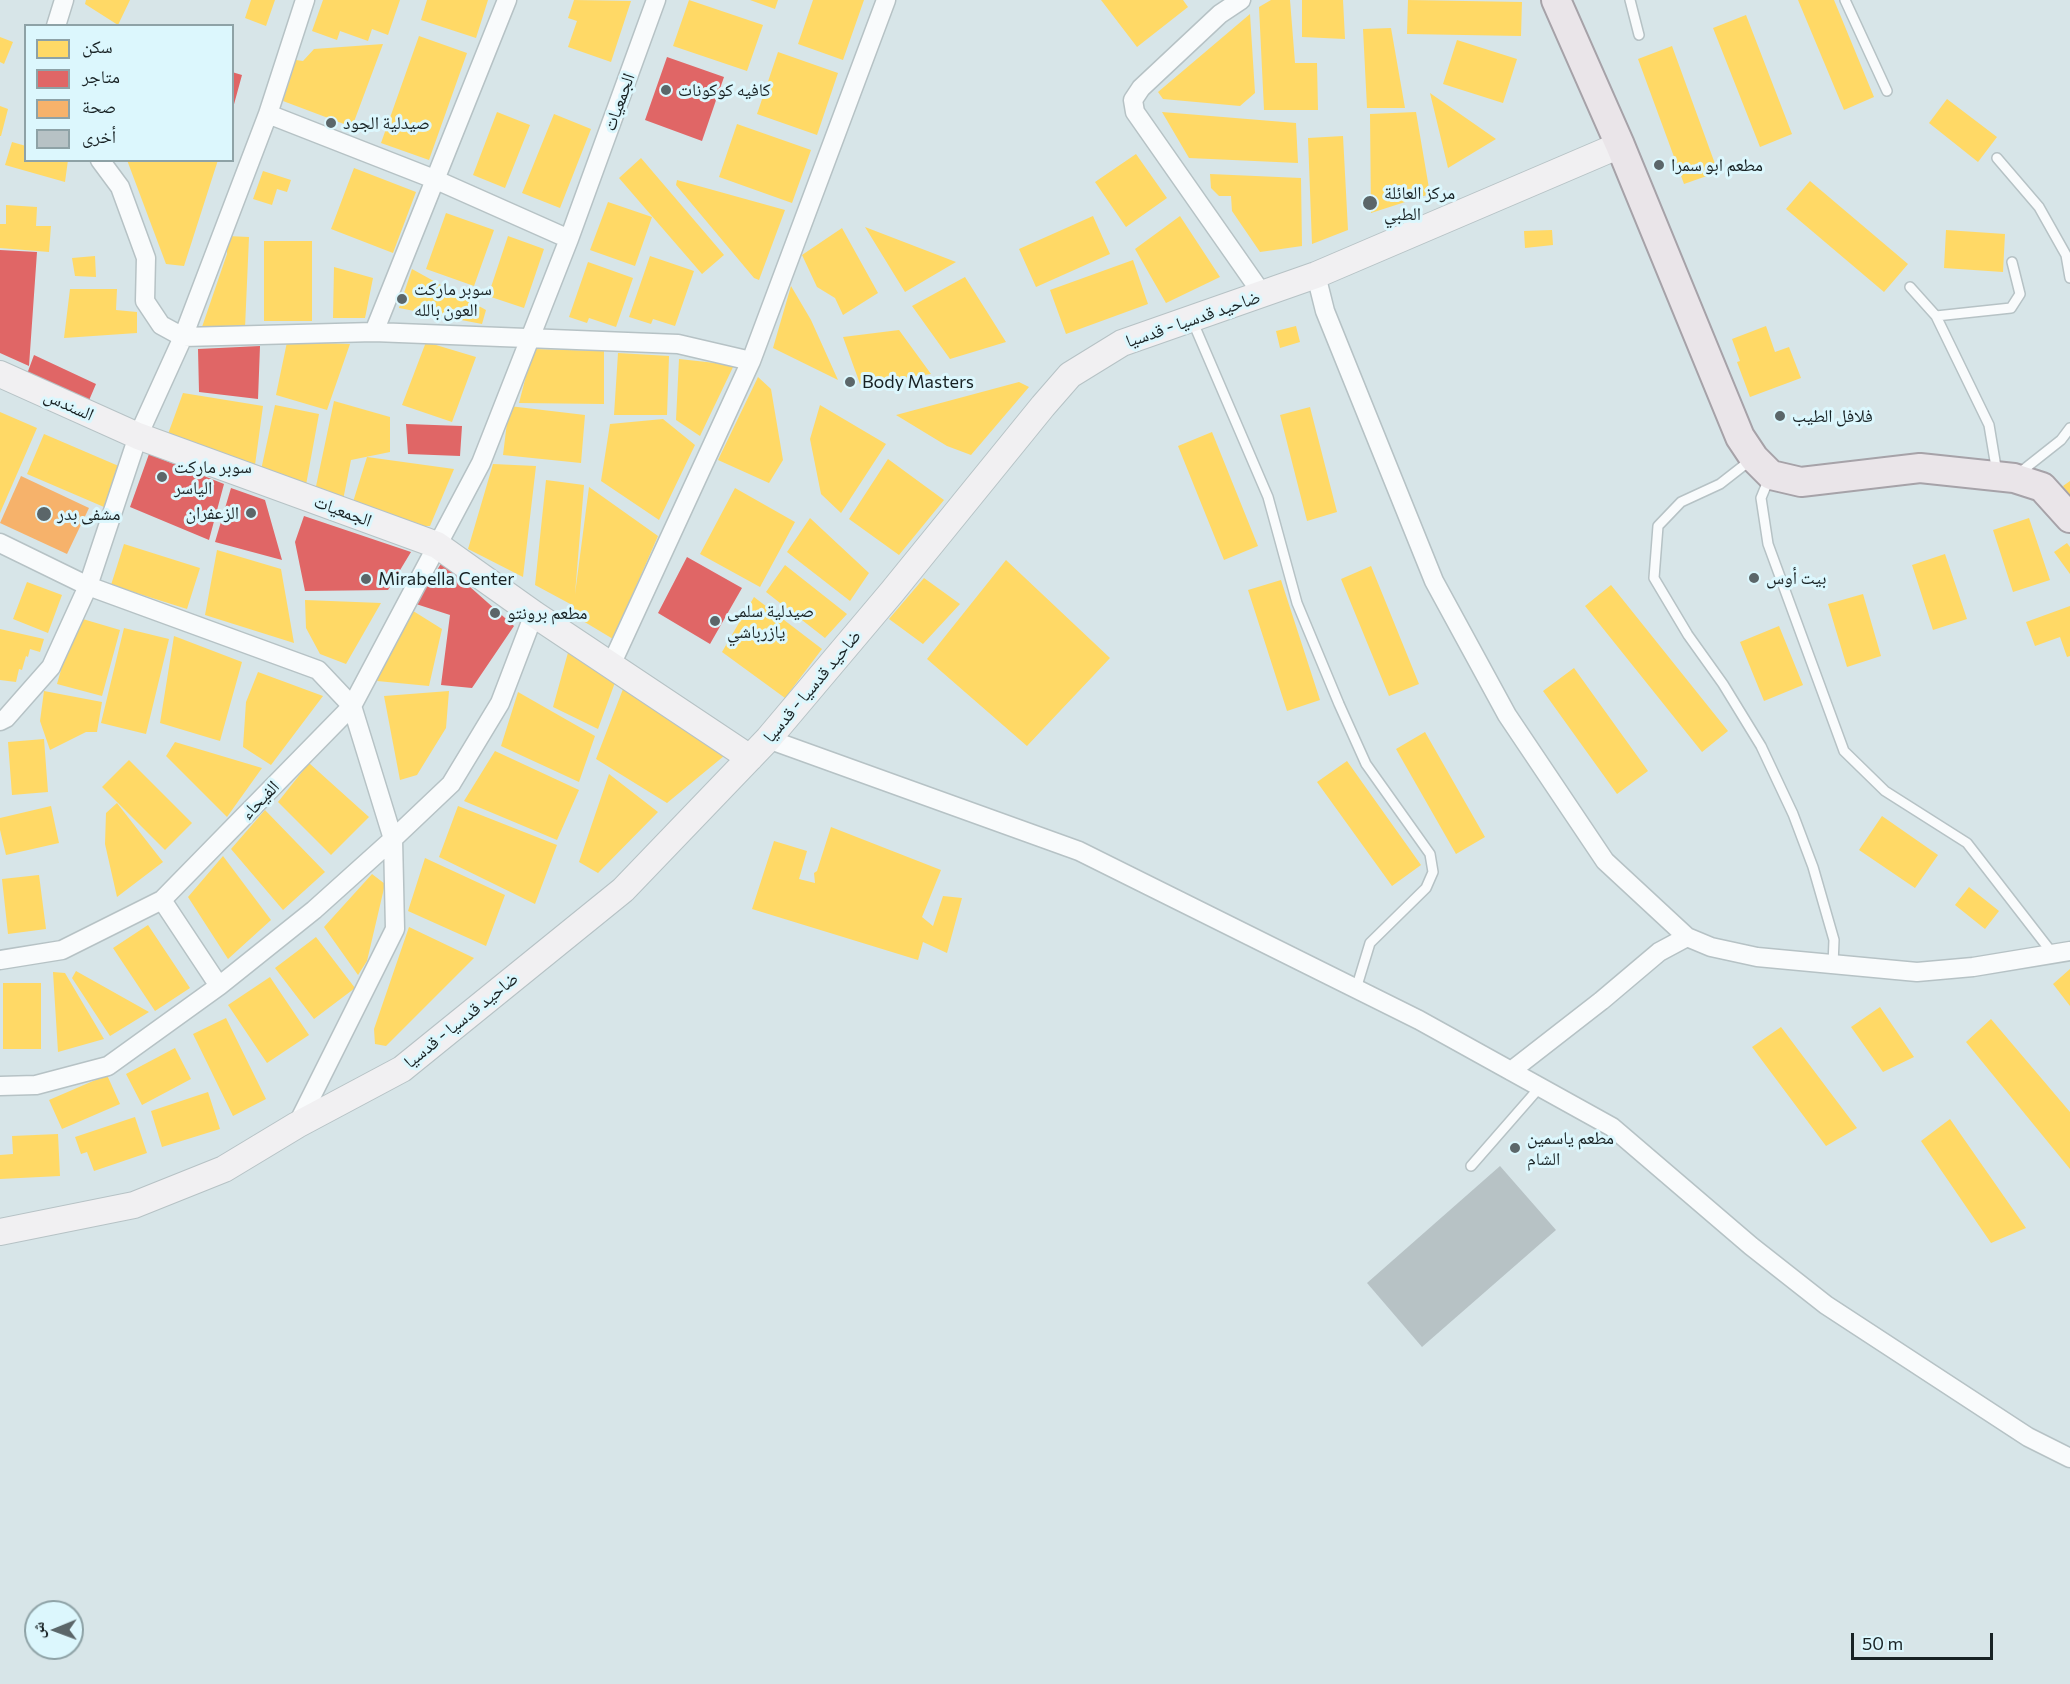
<!DOCTYPE html>
<meta charset="utf-8">
<style>
body{margin:0}
#map{position:relative;width:2070px;height:1684px;overflow:hidden;background:#d7e5e8;font-family:Commissioner,"Noto Naskh Arabic",sans-serif}
canvas{display:block}
.legend{position:absolute;left:24px;top:24px;width:210px;height:138px;box-sizing:border-box;background:#dcf7fd;border:2px solid #8ea2a6;margin:0;padding:8px 10px;list-style:none;font-size:18px;color:#182224}
.legend li{display:flex;align-items:center;gap:12px;height:30px}
.legend b{width:30px;border:2px solid #8ea2a6}
.north{position:absolute;left:24px;top:1600px;width:60px;height:60px;box-sizing:border-box;background:#dcf7fd;border:2px solid #8ea2a6;border-radius:50%;rotate:269deg;font-size:16px;font-weight:700;line-height:24px;text-align:center;color:#182224}
.north::after{content:'';display:block;margin:auto;width:21px;height:27px;background:#5b6669;clip-path:polygon(50% 0,100% 100%,50% 72%,0 100%)}
.scale{position:absolute;left:1851px;top:1633px;width:142px;height:27px;box-sizing:border-box;border:3px solid #182224;border-top:0;padding-left:8px;font-size:18px;line-height:21px;white-space:nowrap;color:#182224;-webkit-text-stroke:4px #dcf7fd;paint-order:stroke}
</style>
<div id="map">
<canvas width="2070" height="1684"></canvas>
<ul class="legend">
<li><b style="height:16px;background:#ffd966"></b>سكن</li>
<li><b style="height:16px;background:#e06666"></b>متاجر</li>
<li><b style="height:16px;background:#f6b26b"></b>صحة</li>
<li><b style="height:16px;background:#b7c2c5"></b>أخرى</li>
</ul>
<div class="north">ش</div>
<div class="scale">50 m</div>
</div>
<script>
const c = document.querySelector('canvas').getContext('2d');
c.lineJoin = 'round';
function paint(path, color) { c.fillStyle = color; c.fill(path, 'evenodd'); }
function trace(path, color, width, dash) { c.strokeStyle = color; c.lineWidth = width; c.lineCap = dash ? 'butt' : 'round'; c.setLineDash(dash || []); c.stroke(path); }
function write(font, color, halo, rows, align = 'center') {
  c.font = font + ' Commissioner,"Noto Naskh Arabic",sans-serif'; c.lineWidth = 6; c.setLineDash([]); c.textBaseline = 'middle'; c.strokeStyle = halo; c.fillStyle = color; for (const [text, x, y, turn = 0] of rows) {
    c.save(); c.translate(x, y); c.rotate((+turn || 0) * Math.PI / 180); c.textAlign = isNaN(turn) ? turn : align; if (halo) c.strokeText(text, 0, 0); c.fillText(text, 0, 0); c.restore();
  }
}
const homes = new Path2D(`
 M86,0H130L118,25L85,4Z
 M251,0H275L266,26L245,18Z
 M323,0H400L388,35L372,29L368,41L340,31L337,40L312,31Z
 M427,0H488L476,38L421,20Z
 M574,0L631,1L611,62L568,47L577,21L568,18Z
 M689,0L763,25L747,71L673,46Z
 M750,0H778L775,9Z
 M813,0H864L843,60L798,44Z
 M1101,0H1183L1188,7L1137,47Z
 M1271,0H1290L1295,63H1317L1318,110H1264L1259,7Z
 M1302,0H1343L1345,39L1302,37Z
 M1408,0L1522,2L1521,36L1407,34Z
 M1798,0H1834L1874,97L1844,110Z
 M1250,14L1255,93L1240,106L1163,99L1158,92Z
 M1746,15L1792,134L1760,147L1713,28Z
 M1391,28L1405,108H1367L1363,29Z
 M419,36L467,53L429,160L381,143Z
 M0,37L13,42L4,64L0,62Z
 M1457,40L1517,59L1503,103L1443,84Z
 M383,44L352,127L283,101L296,60L303,61L314,49Z
 M1672,46L1718,172L1684,184L1638,59Z
 M778,52L838,73L817,135L757,114Z
 M1430,93L1496,139L1448,168Z
 M1947,99L1997,137L1978,162L1929,123Z
 M0,106L8,109L1,136H0Z
 M497,112L530,125L505,188L473,175Z
 M1162,112L1296,123L1298,163L1189,158Z
 M1416,112L1430,194L1371,213L1370,114Z
 M554,114L591,129L560,208L522,193Z
 M737,124L811,150L792,203L719,177Z
 M1343,136L1348,230L1312,244L1308,138Z
 M12,142L26,146V160H68L65,182L5,165Z
 M1136,154L1167,198L1126,227L1095,182Z
 M641,158L724,255L702,274L619,178Z
 M127,160H218L184,266L166,264Z
 M354,168L416,192L393,253L331,229Z
 M263,171L291,180L287,192L277,189L272,205L253,199Z
 M1210,174L1301,178L1302,246L1260,252L1232,211L1231,196H1219L1211,188Z
 M677,180L785,210L759,280L754,278L676,185Z
 M1810,181L1908,264L1884,292L1786,209Z
 M608,202L652,217L635,266L590,250Z
 M6,205L37,207L36,226H51L49,252L0,248V224H6Z
 M446,213L494,230L474,286L426,269Z
 M1093,216L1110,254L1036,287L1019,249Z
 M1180,216L1220,277L1166,303L1135,249Z
 M865,227L956,262L905,292Z
 M842,228L878,293L843,315L835,298L817,287L802,255Z
 M1552,230L1553,245L1525,248L1524,231Z
 M1946,230L2005,234L2003,272L1944,268Z
 M227,236L249,237L245,328L202,327L227,254Z
 M508,236L544,249L524,308L488,296Z
 M264,241H312V321H264Z
 M95,256L96,277L75,276L72,258Z
 M650,256L694,271L675,326L653,319L651,324L629,317Z
 M1133,260L1148,304L1066,334L1050,290Z
 M588,262L633,278L616,327L589,318L587,323L569,317Z
 M334,267L373,278L365,318H333Z
 M412,269L486,310L482,324L399,308Z
 M965,277L1006,342L950,359L912,306Z
 M791,286L811,320L838,380L773,348Z
 M70,289H117L116,310L137,312V333L64,338Z
 M1296,326L1300,342L1280,348L1276,331Z
 M1766,326L1775,352L1789,347L1801,378L1750,397L1737,362L1740,361L1732,339Z
 M899,330L931,374L860,384L843,337Z
 M287,342L350,344L327,410L276,395Z
 M426,342L476,357L452,422L402,405Z
 M533,349L604,351V404L519,403Z
 M618,353L669,356L667,415H614Z
 M679,359L734,365L700,436L676,420Z
 M758,377L771,389L783,460L769,483L718,460Z
 M1019,382L1029,387L971,455L947,446L896,415Z
 M183,393L263,406L255,465L168,434Z
 M334,401L390,417V452L351,460L343,500L315,491Z
 M275,405L319,414L306,485L261,470Z
 M820,405L886,444L841,513L821,494L810,439Z
 M509,406L585,415L581,463L503,455Z
 M1310,407L1337,512L1307,521L1280,415Z
 M0,412L37,428L0,513Z
 M663,419L695,445L659,520L601,481L610,424Z
 M1212,432L1258,546L1224,560L1178,446Z
 M44,434L121,467L104,507L27,474Z
 M367,457L454,469L430,526H412L353,502Z
 M888,459L944,500L899,555L849,519Z
 M493,464L536,466L523,577L468,549Z
 M546,480L584,485L575,594L589,487L658,536L613,639L573,615L574,606L535,585Z
 M2070,481V496L2063,486Z
 M735,488L795,522L760,587L700,554Z
 M810,518L869,573L850,601L787,552Z
 M2029,518L2050,580L2013,592L1993,530Z
 M2067,543L2070,547V574L2054,552Z
 M124,544L200,568L187,609L111,585Z
 M217,550L281,569L294,643L205,615Z
 M1945,554L1967,619L1933,630L1912,565Z
 M1006,560L1110,658L1027,746L927,659Z
 M785,565L847,614L825,638L766,592Z
 M1371,566L1419,684L1389,696L1341,579Z
 M924,578L960,604L923,644L889,619Z
 M1281,580L1320,700L1287,711L1248,590Z
 M27,582L62,595L48,633L13,619Z
 M1611,585L1728,731L1702,752L1585,606Z
 M1863,594L1881,656L1847,667L1828,604Z
 M754,597L822,649L785,698L722,652Z
 M305,600L381,603L346,664L320,654L306,628Z
 M2070,606V656L2067,657L2060,637L2035,646L2026,622Z
 M410,609L442,629L429,686L377,681Z
 M76,617L120,630L102,696L57,684Z
 M1779,626L1803,685L1764,701L1740,642Z
 M124,628L169,639L146,734L101,723Z
 M0,629L44,639L40,652L30,649L28,657L26,656L22,670L19,669L16,682L0,680Z
 M174,636L242,662L220,741L160,723Z
 M569,649L617,677L598,729L553,707Z
 M1574,668L1648,771L1617,794L1543,691Z
 M258,672L323,696L271,765L243,747L246,702Z
 M623,689L724,756L667,803L596,759Z
 M44,691L102,702L97,732H86L50,750L40,721Z
 M449,691L446,728L417,775L400,780L384,696Z
 M518,692L595,736L579,782L501,746Z
 M1425,732L1485,837L1456,854L1396,749Z
 M44,739L48,792L12,795L8,742Z
 M175,742L262,768L227,817L166,756Z
 M495,751L579,790L557,840L464,801Z
 M129,760L192,823L165,850L102,787Z
 M1347,761L1421,865L1392,886L1317,782Z
 M309,763L369,817L331,855L278,802Z
 M609,774L658,812L598,873L579,862Z
 M117,803L163,862L117,897L105,844L106,813Z
 M51,806L59,843L6,855L0,830V818Z
 M458,806L557,845L535,904L439,857Z
 M265,810L325,872L283,910L231,849Z
 M1882,816L1938,855L1915,888L1859,850Z
 M831,827L941,870L922,917L933,926L943,896L962,898L947,953L923,942L918,960L752,909L774,841L807,851L799,879L815,883L814,873L817,871Z
 M223,856L271,920L228,959L188,897Z
 M425,858L505,895L486,946L408,911Z
 M372,874L385,884L367,961L358,975L324,927Z
 M39,875L46,929L8,934L2,879Z
 M1969,887L1999,911L1985,929L1955,905Z
 M148,925L190,988L155,1011L113,948Z
 M409,927L474,958L386,1046L375,1044L374,1029Z
 M316,937L355,988L314,1019L275,968Z
 M2070,969V1006L2053,984Z
 M76,971L149,1012L110,1036L72,978Z
 M53,972L65,973L104,1039L58,1052Z
 M270,977L309,1035L267,1063L228,1005Z
 M3,983H41V1049H3Z
 M1880,1007L1914,1057L1883,1072L1851,1027Z
 M226,1018L266,1099L233,1116L193,1034Z
 M1991,1019L2070,1112V1169L1966,1042Z
 M1781,1027L1857,1128L1826,1146L1752,1047Z
 M175,1048L191,1079L142,1105L126,1074Z
 M107,1075L120,1104L62,1129L49,1100Z
 M208,1092L220,1129L162,1147L151,1111Z
 M135,1117L147,1153L94,1171L87,1152L81,1154L75,1137Z
 M1950,1119L2026,1228L1991,1243L1921,1141Z
 M58,1134L60,1176L0,1179V1155L13,1154L12,1136Z`);
const shops = new Path2D(`
 M667,57L724,77L702,141L645,120Z
 M232,72L242,75L233,108H232Z
 M0,250L37,252L29,366L0,353Z
 M260,346L258,399L199,392L198,349Z
 M34,355L96,384L87,405L27,374Z
 M406,424L462,426L460,456L408,454Z
 M149,454L224,484L209,540L130,507Z
 M231,488L265,500L282,560L215,542Z
 M304,516L411,552L388,590L305,591L295,542Z
 M687,557L742,588L710,644L658,613Z
 M442,562L514,626L472,688L441,685L450,615L416,604Z`);
const health = new Path2D(`
 M21,476L89,508L67,554L0,523Z`);
const building = new Path2D(`
 M1500,1166L1556,1230L1422,1347L1367,1283Z`);
const lane = new Path2D(`
 M1630,0L1639,35
 M1845,0L1887,91
 M1997,158L2039,207L2066,255L2070,278
 M1910,287L1936,316L1989,425L1997,473
 M1936,316L2011,308L2020,294L2012,262
 M1192,320L1268,497L1297,603L1339,704L1366,764L1430,854L1433,872L1426,888L1370,943L1356,989
 M1752,459L1720,484L1681,502L1658,526L1654,578L1688,635L1723,684L1761,746L1793,814L1813,867L1834,940L1833,965
 M2018,474L2061,440L2070,428
 M1770,476L1761,498L1768,544L1844,751L1885,791L1967,843L2053,954
 M1471,1166L1540,1087`);
const street = new Path2D(`
 M507,0L374,332L678,344L751,361
 M1241,0L1220,14L1141,88L1133,100L1135,112L1263,295
 M56,26L64,0
 M268,114L434,179L569,239
 M100,160L120,187L146,258L145,301L161,325L183,337L374,332
 M1316,275L1325,311L1434,581L1507,715L1605,861L1687,937L1711,947L1757,957L1917,972L1973,967L2070,951
 M0,543L88,586L318,670L352,706L393,839L451,784L500,703L534,614
 M611,665L751,361L886,0
 M0,721L6,718L51,667L88,586L138,436L183,337L268,114L305,0
 M768,739L1079,851L1419,1020L1612,1127L1751,1246L1826,1305L2028,1437L2070,1458
 M0,960L62,950L162,900L352,706L481,463L569,239L656,0
 M219,986L314,910L393,839
 M1511,1071L1601,1001L1659,952L1687,937
 M0,1086L36,1085L108,1066L219,986L162,900
 M297,1125L395,929L393,839`);
const secondary = new Path2D(`
 M0,374L138,436L437,545L534,614L750,758
 M0,1232L134,1205L224,1169L297,1125L402,1069L623,890L768,739L892,592L1043,406L1070,375L1122,343L1316,275L1620,145`);
const primary = new Path2D(`
 M1556,0L1620,145L1740,437L1754,458L1771,475L1801,482L1920,468L2014,478L2042,487L2070,518`);
const markers = [
 [666,90,6,"#5b6669"],
 [331,123,6,"#5b6669"],
 [1659,165,6,"#5b6669"],
 [1370,203,8,"#5b6669"],
 [402,299,6,"#5b6669"],
 [850,382,6,"#5b6669"],
 [1780,416,6,"#5b6669"],
 [162,477,6,"#5b6669"],
 [251,513,6,"#5b6669"],
 [44,514,8,"#5b6669"],
 [1754,578,6,"#5b6669"],
 [366,579,6,"#5b6669"],
 [495,613,6,"#5b6669"],
 [715,621,6,"#5b6669"],
 [1515,1148,6,"#5b6669"]
];
const poiNames = [
 ["كافيه كوكونات",678,90],
 ["صيدلية الجود",343,123],
 ["مطعم ابو سمرا",1671,165],
 ["مركز العائلة",1384,193],
 ["الطبي",1384,214],
 ["سوبر ماركت",414,289],
 ["العون بالله",414,310],
 ["Body Masters",862,382],
 ["فلافل الطيب",1792,416],
 ["سوبر ماركت",174,467],
 ["الياسر",174,488],
 ["الزعفران",239,513,"right"],
 ["مشفى بدر",57,514],
 ["بيت أوس",1766,578],
 ["Mirabella Center",378,579],
 ["صيدلية سلمى",727,611],
 ["يازرباشي",727,632],
 ["مطعم برونتو",507,613],
 ["مطعم ياسمين",1527,1138],
 ["الشام",1527,1159]
];
const streetNames = [
 ["الجمعيات",619,102,-70],
 ["ضاحيد قدسيا - قدسيا",1193,319,-19],
 ["السندس",69,405,24],
 ["الجمعيات",343,511,20],
 ["ضاحيد قدسيا - قدسيا",812,686,-50],
 ["الفيحاء",260,800,-46],
 ["ضاحيد قدسيا - قدسيا",461,1020,-39]
];
paint(homes, '#ffd966');
paint(shops, '#e06666');
paint(health, '#f6b26b');
paint(building, '#b7c2c5');
trace(lane, '#b6c2c5', 12);
trace(street, '#b6c2c5', 21);
trace(secondary, '#b6c2c5', 28);
trace(primary, '#a6a2a8', 32);
trace(lane, '#f9fbfc', 9);
trace(street, '#f9fbfc', 18);
trace(secondary, '#f1f0f2', 26);
trace(primary, '#eae5e9', 28);
for (const [x, y, r, color] of markers) { const dot = new Path2D(); dot.arc(x, y, r, 0, 2 * Math.PI); c.fillStyle = color; c.fill(dot); trace(dot, '#dcf7fd', 2); }
write('18px', '#182224', '#dcf7fd', poiNames, 'left');
write('18px', '#182224', '#dcf7fd', streetNames);
</script>
